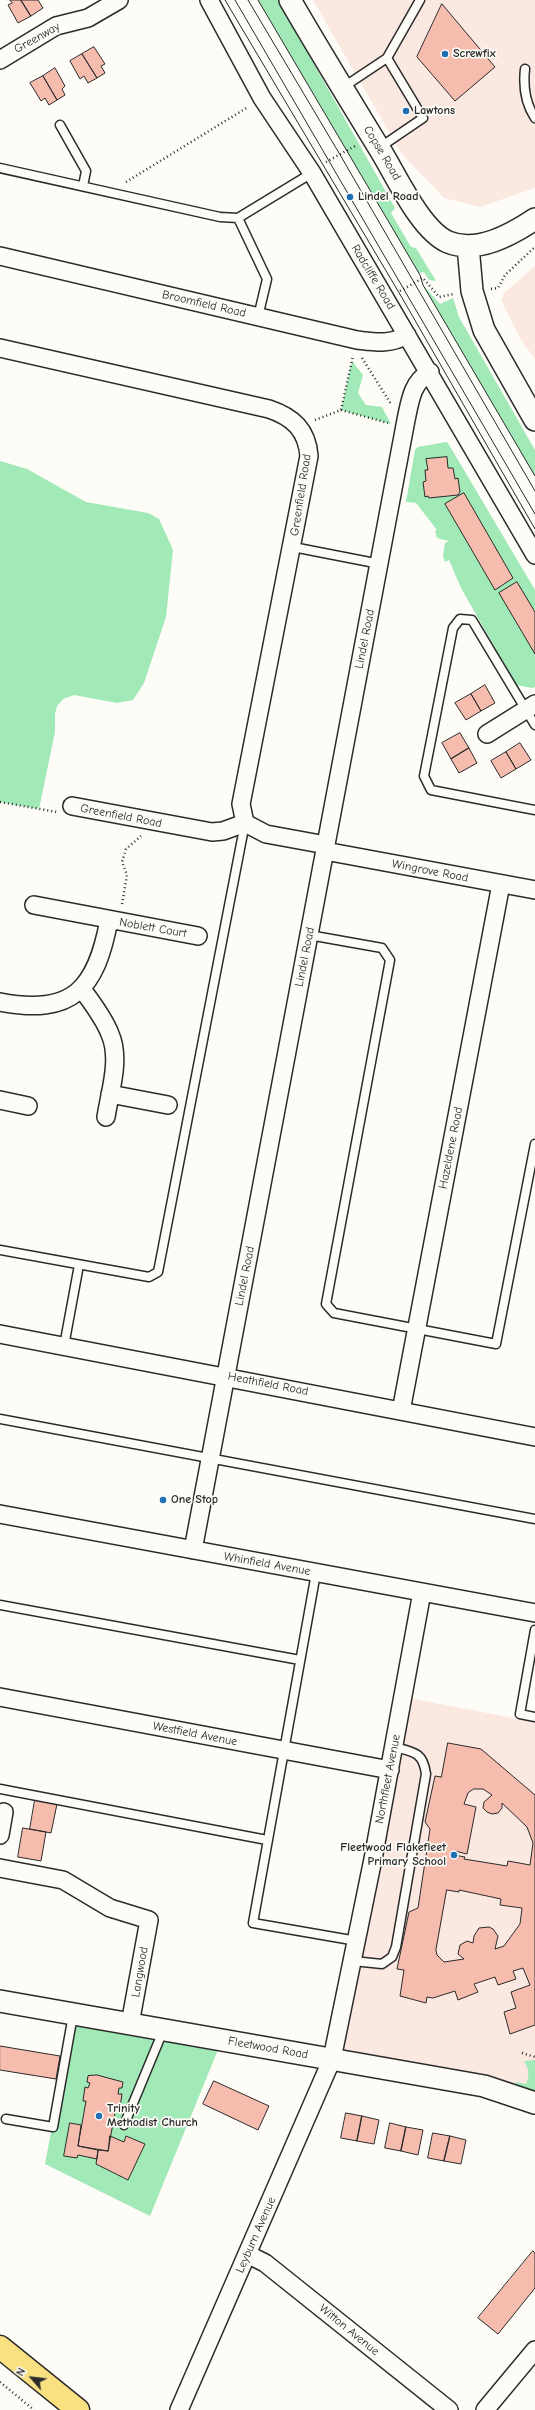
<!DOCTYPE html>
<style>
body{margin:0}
#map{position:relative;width:535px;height:2410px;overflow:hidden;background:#fdfcf7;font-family:"Comic Neue",sans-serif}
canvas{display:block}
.north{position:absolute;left:12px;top:2358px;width:40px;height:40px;-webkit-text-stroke:3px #fdfcf7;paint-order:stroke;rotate:298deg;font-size:11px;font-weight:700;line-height:16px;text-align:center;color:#2b2b2b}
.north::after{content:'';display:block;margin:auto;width:14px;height:18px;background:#2b2b2b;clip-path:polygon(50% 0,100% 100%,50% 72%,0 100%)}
</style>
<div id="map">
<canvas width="535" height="2410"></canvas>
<div class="north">N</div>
</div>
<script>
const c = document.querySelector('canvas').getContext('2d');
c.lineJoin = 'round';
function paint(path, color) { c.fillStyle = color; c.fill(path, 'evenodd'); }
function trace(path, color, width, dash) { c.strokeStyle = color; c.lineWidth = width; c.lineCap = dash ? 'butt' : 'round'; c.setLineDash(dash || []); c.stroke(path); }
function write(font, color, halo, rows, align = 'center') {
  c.font = font + ' "Comic Neue",sans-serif'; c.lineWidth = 3.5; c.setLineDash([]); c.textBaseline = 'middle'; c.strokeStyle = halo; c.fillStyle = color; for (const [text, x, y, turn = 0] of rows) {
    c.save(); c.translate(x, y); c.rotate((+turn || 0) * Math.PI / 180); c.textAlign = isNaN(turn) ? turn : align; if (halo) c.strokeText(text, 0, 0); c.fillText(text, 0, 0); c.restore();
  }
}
const built = new Path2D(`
 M313,0H535V188L480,207L444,198L401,153Z
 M535,266V359L521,340L501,300L504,293Z
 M403,1697L535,1722V2103L332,2059Z`);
const green = new Path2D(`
 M258,0H278L395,208L391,213L411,247L416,248L436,281L429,280L424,272L419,273Z
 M423,285L440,304L453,298L459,317L535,450V476Z
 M352,361L363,375L358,393L366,405L382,407L391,424L341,410Z
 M446,442L448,443L535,590V687L532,688L516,685L461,588L449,560L445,562L443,556L445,543L449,541L437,538L435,531L437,530L416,503L406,502L415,450L418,447Z
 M0,461L27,469L86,502L148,513L159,519L173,550L166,617L144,683L133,700L117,703L74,695L63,699L57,706L55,714V732L39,809L0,802Z
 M73,2015L222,2040L150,2216L45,2164Z
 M535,2060V2094L513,2087L516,2082L526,2084C530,2076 529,2069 524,2061Z`);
const building = new Path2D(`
 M10,0H21L31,16L18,23L8,5L12,3Z
 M21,0H38L43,8L31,16Z
 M442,4L495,67L455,101L417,57Z
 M94,47L105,64L101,66L105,73L97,78L82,54Z
 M82,54L97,78L88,83L84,76L80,79L70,61Z
 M55,68L65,86L62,89L65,95L57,100L43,76Z
 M43,76L57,100L49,105L45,98L41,101L30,83Z
 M447,457L448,468H453L455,479L458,478L460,492L458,495L429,498L428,496L425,497L423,482L426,481L425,470H428L426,459Z
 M464,493L513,578L495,590L445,504Z
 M517,582L535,612V654L499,593Z
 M485,685L495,703L481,711L471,694Z
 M471,694L481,711L466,720L455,703Z
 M460,733L469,748L451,759L442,743Z
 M520,743L531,760L516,769L506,752Z
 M469,748L477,763L459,773L451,759Z
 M506,752L516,769L501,778L491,761Z
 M448,1743L481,1749L535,1795V2025L510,2034L504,2012L516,2008L511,1992L530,1985L523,1968L513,1971L516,1979L498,1985L495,1977L474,1984L478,1992L458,2000L455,1991L433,1998L427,1997L426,2003L400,1996L404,1970L397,1969L409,1912L418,1908L430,1829L425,1822L435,1776L441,1777ZM474,1789H483L492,1795L484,1802L483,1808L487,1812L492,1814L498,1813L502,1808V1803L527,1827L533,1843L530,1865L508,1861L507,1866L464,1859L465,1857L454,1855L455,1851L467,1854L476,1807L464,1804L468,1793ZM447,1890L459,1892V1890L501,1899L500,1905L522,1908L520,1924L504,1946L495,1949L498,1936L493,1929L489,1927L479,1928L474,1936L473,1943L467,1941L460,1945L458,1954L464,1959L444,1962L437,1955L436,1950Z
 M35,1800L57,1804L51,1833L30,1829Z
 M23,1828L46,1832L41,1861L18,1857Z
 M0,2046L60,2056L56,2079L0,2070Z
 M97,2075L123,2082L122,2088H119L118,2094H122L120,2107H116L108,2151L78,2146L86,2101H83L85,2087L88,2088L90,2083L87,2082L88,2076Z
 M214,2081L269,2106L258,2130L203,2104Z
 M346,2113L362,2116L357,2141L341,2138Z
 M362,2116L379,2120L374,2144L357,2141Z
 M70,2123L81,2125L78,2146L98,2150L97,2159L78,2155L77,2158L64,2156Z
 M390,2123L406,2127L401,2151L385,2148Z
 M406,2127L423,2130L418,2155L401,2151Z
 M433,2133L450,2136L444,2161L428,2158Z
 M110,2136L124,2142L126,2136L145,2144L128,2180L96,2164L98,2150L108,2151Z
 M450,2136L466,2140L461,2164L444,2161Z
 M533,2251L535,2253V2288L498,2334L478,2318Z`);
const path = new Path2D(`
 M326,162L355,146
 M126,182L248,107
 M491,289L498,288L505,275L535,247
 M400,291L423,278L439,297L454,294
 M362,358L391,404
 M341,410L388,423
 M315,420L341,410L353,356
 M0,802L57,812
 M122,904L127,875L122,862L126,849L141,836
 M522,2053L535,2057
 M0,2382L34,2410`);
const service = new Path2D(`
 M387,58L420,0
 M525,69C523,87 525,103 535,118
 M342,88L387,58L423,118L379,148
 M60,125L86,171L83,186
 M0,168L220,217L238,218L312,173
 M238,218L267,279L258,317
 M293,547L380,564
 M535,725L472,620L460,619L453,628L424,776L431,790L535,810
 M309,935L382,948L390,960L326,1304L334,1313L496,1344L535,1144
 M0,1250L149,1277L158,1272L245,823
 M64,1346L79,1265
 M0,1419L535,1519
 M316,1573L253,1923L357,1941
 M0,1605L300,1660
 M535,1630L520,1714L535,1717
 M0,1789L267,1840
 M353,1961L382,1964L392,1957L396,1947L426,1774C423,1752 414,1752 394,1747
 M6,2119L53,2127L73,2015
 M124,2125L163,2031`);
const minor = new Path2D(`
 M209,0L262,98L312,173L535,555
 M0,60L56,26L88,18L119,0
 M0,256L357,340C375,342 390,345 407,335
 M0,348L269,409C293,417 307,430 309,456L241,804L245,823L223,831L212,832L72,806
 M487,734L535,704
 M245,823L266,834L326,845
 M325,851L535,890
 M34,905L198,936
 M82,989C92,1003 104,1018 110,1034C121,1059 110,1091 106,1117
 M0,1002C73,1016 96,989 109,920
 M110,1094L168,1105
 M0,1100L28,1106
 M0,1334L535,1437
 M401,1411L501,884
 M0,1514L535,1613
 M193,1550L406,420C410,401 412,382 430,372
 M0,1697L390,1770
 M0,1835L4,1812
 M0,1868L63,1880L110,1908L149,1920L130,2024
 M247,2254L265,2263L449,2410
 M179,2410L332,2059L373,1859L422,1592
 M485,2410L535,2350`);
const tertiary = new Path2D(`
 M290,0C319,50 349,99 379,148C395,173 420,230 448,242C477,254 511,235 535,219
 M468,246L472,291L484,330L535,420
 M0,2001L484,2086L535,2103`);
const primary = new Path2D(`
 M0,2347L78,2410`);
const tram = new Path2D(`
 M225,0L401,296L535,529
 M235,0L535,514
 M248,0L339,153L535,491
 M258,0L420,275L423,285L535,476`);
const markers = [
 [445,54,4,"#1f6fb2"],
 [406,111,4,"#1f6fb2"],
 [350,197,4,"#1f6fb2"],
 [163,1500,4,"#1f6fb2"],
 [454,1855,4,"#1f6fb2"],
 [99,2116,4,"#1f6fb2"]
];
const streetNames = [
 ["Greenway",37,38,-29],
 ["Copse Road",382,153,59],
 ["Radcliffe Road",373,277,59],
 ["Broomfield Road",204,304,13],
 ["Greenfield Road",301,495,-81],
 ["Lindel Road",365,639,-79],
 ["Greenfield Road",121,816,11],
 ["Wingrove Road",430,871,11],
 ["Noblett Court",153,928,10],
 ["Lindel Road",305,957,-79],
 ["Hazeldene Road",451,1148,-79],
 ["Lindel Road",245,1276,-79],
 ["Heathfield Road",268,1384,11],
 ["Whinfield Avenue",267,1564,10],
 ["Westfield Avenue",195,1734,11],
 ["Northfleet Avenue",388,1779,-79],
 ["Langwood",140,1972,-80],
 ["Fleetwood Road",268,2048,10],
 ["Leyburn Avenue",256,2235,-66],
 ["Witton Avenue",349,2330,39]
];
const poiNames = [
 ["Screwfix",453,54],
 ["Lawtons",414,111],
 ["Lindel Road",358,197],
 ["One Stop",171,1500],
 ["Fleetwood Flakefleet",446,1848,"right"],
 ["Primary School",446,1862,"right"],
 ["Trinity",107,2109],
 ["Methodist Church",107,2123]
];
paint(built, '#fbe9e1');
paint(green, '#a1e9b6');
paint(building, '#f6bcae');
trace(building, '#2b2b2b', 1);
trace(service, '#2b2b2b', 11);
trace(minor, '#2b2b2b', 20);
trace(tertiary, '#2b2b2b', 24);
trace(primary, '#2b2b2b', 25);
trace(path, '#2b2b2b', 2.5, [1, 3]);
trace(service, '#fdfcf7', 8);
trace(minor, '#fdfcf7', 17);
trace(tertiary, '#fdfcf7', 21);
trace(primary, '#f9e181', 22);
trace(tram, '#2b2b2b', 1);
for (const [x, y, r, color] of markers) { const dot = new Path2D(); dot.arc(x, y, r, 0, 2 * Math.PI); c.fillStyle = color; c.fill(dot); trace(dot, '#fdfcf7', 1.5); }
write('12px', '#2b2b2b', '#fdfcf7', streetNames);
write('bold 12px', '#2b2b2b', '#fdfcf7', poiNames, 'left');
</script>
